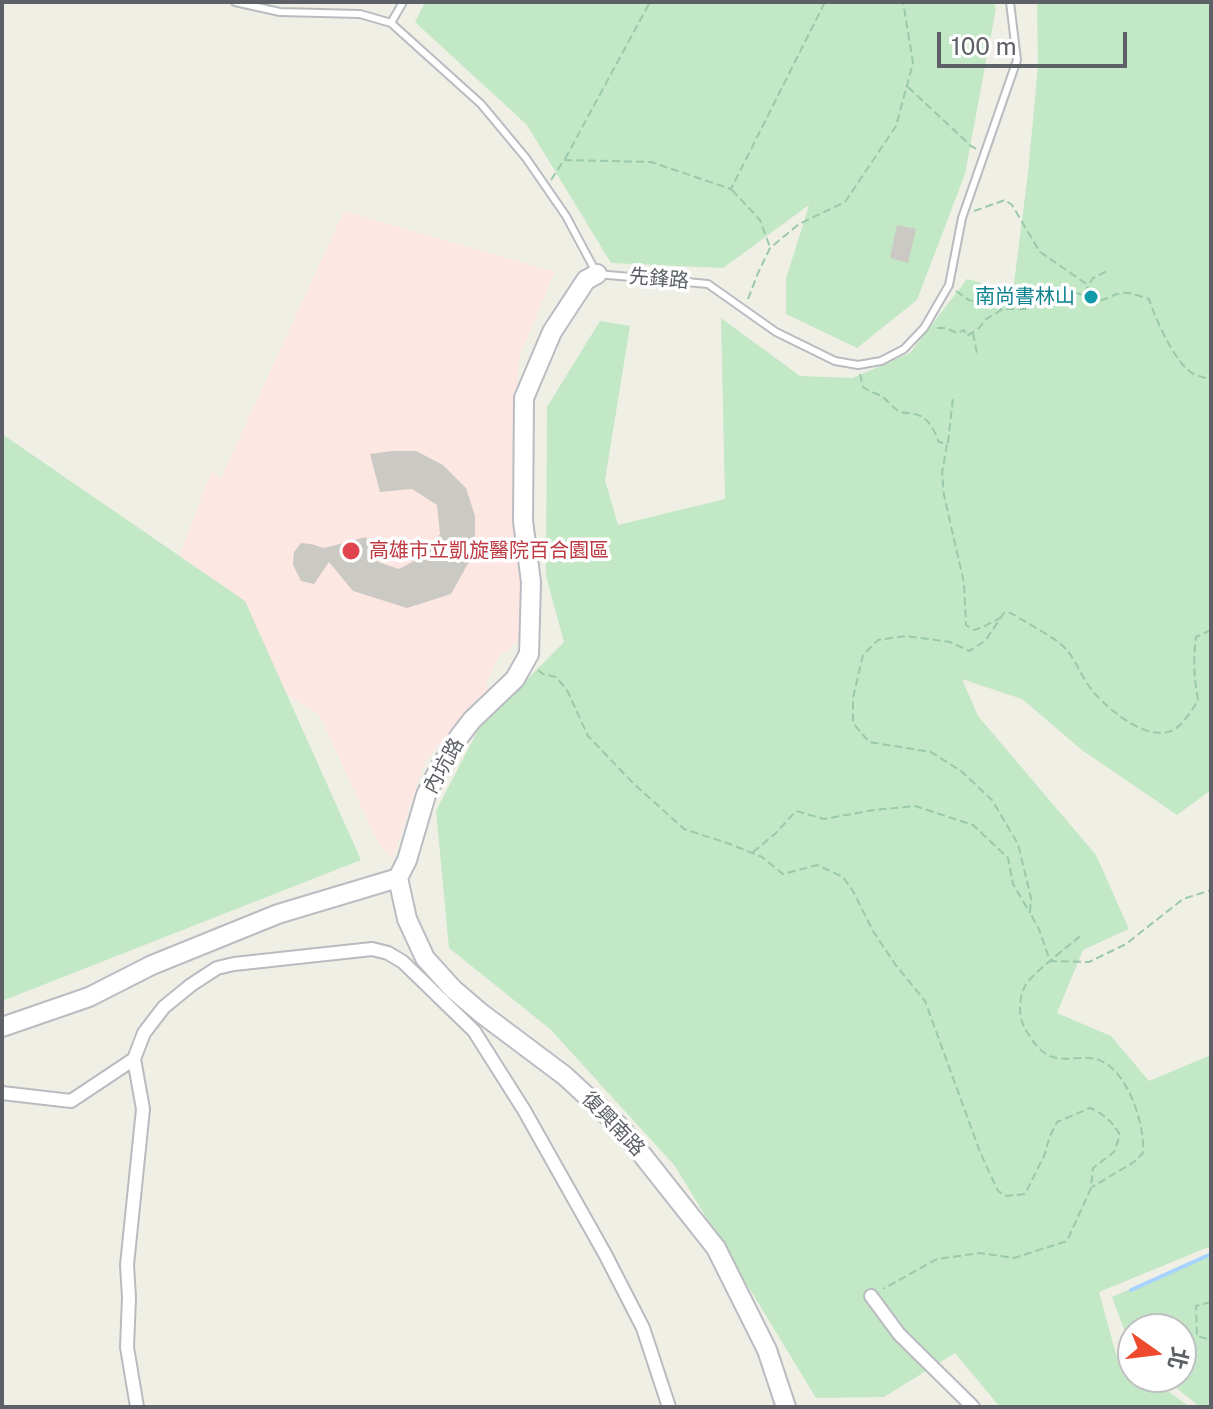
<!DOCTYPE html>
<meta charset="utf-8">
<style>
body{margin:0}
#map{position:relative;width:1213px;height:1409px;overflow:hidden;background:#f0efe6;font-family:"Public Sans","Noto Sans TC",sans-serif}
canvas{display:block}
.frame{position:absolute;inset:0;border:4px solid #5d6167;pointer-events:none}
.north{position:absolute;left:1117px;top:1313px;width:80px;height:80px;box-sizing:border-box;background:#fff;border:2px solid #bec0c2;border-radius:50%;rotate:104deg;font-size:22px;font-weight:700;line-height:32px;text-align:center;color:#5d6167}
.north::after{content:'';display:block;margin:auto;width:28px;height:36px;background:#ee4a2e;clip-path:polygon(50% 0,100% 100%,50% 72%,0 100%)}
.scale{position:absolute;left:937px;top:32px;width:190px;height:36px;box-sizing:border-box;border:4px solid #5d6167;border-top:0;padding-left:10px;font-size:24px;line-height:28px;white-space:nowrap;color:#5d6167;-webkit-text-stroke:6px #fff;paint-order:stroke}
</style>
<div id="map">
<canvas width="1213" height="1409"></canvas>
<div class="frame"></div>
<div class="north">北</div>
<div class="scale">100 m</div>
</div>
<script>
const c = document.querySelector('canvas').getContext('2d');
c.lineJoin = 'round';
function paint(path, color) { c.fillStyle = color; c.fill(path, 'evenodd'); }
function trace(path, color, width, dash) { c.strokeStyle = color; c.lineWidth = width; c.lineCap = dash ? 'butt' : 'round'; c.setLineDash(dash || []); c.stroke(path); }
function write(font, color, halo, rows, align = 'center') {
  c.font = font + ' "Public Sans","Noto Sans TC",sans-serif'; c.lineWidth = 7; c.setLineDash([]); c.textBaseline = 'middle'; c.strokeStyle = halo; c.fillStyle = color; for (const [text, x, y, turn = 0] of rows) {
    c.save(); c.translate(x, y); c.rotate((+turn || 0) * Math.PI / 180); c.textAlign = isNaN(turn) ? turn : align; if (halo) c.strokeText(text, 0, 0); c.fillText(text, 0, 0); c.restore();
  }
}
const medical = new Path2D(`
 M344,211L555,272L519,357L513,443L525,633L523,643H513L508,652H501L485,686L492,690L463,716L424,763L393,859L378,843L319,714L157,615L211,472L221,478Z`);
const green = new Path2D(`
 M425,2H993L996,8L965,174L917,300L857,348L786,314V279L809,205L723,268L611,263L527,125L415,22Z
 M1037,2H1211V790L1177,815L1082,750L1022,699L962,679L978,716L1096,855L1129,929L1083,950L1057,1013L1111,1036L1149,1081L1211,1055V1246L1099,1292L1116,1354L1133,1366V1377H1148L1190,1407H1000L955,1353L884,1397L816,1398L675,1166L550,1029L449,948L436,811L479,728L564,642L546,576L547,407L600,321L630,326L605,480L618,525L725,499L721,318L800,376L853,378L910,353L967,279L1013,291L1028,173L1038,66Z
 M2,434L245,601L361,860L2,1001Z
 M1211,1253V1407H1200L1163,1377H1181V1329H1133V1353L1112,1297Z`);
const stream = new Path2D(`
 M1131,1290L1211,1254`);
const building = new Path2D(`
 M897,225L916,229L908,263L890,258Z
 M392,451H416L443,465L466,488L475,516V551L451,594L407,608L353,591L329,562L314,584L301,581L293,565L294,552L301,543L311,544L324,548L366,537L378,562L399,569L416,560L440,534L437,505L412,489L380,492L370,454Z`);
const path = new Path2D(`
 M908,87L971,146L977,149
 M565,159L650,2
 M551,180L564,160L651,162L731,189L825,2
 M732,190L760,220L770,247
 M974,211L1005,200L1012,205L1040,252L1088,285
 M956,291L969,300L1002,309
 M1084,293L1093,278L1107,271
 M748,299L758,273L770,248L799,224L845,202L896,126L913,63L903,2
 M937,328H946L957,333L964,330L967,336L979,328L986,319L1003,309H1027L1069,291L1084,295L1083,299H1085L1086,295C1105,307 1105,295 1123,293C1131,292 1142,297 1149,299C1155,318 1175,363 1192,373C1198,376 1205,378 1211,379
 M973,333L977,354
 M860,374L863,387C869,391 875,393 881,396C888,400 893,409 901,412C904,413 912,413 914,414C928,416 934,430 939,442L947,444L942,473L944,495L964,583L966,625L974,630L983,627L1000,618
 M948,443L953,398
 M1211,630L1196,637C1193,659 1194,678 1198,700C1192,710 1185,722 1175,729C1149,745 1106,708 1091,689C1081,676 1075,658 1064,647C1054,637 1025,622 1011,613H1004L985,641L969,651L950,642L906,636L878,640L863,655L853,698V723L869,742L931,752L961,771L992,800L1018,844L1031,898L1030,913L1039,929L1050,961L1089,962L1126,944L1183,899L1211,890
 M538,670L543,674L556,677L567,690L588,736L633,783L684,829L730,844L762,857L783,874L817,865L843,877L853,891L873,931L895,964L925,1001L980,1152L998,1191L1007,1196L1025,1194L1044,1156L1050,1136L1057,1122L1090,1108C1104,1114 1112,1121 1120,1135L1114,1152L1093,1168L1091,1188L1067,1241L1014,1258L980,1253L937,1259L883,1289
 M753,852L775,834L796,811L824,819L874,810L915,806L973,825L1008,858L1013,884L1030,913
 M1080,936C1069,946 1031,974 1025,986C1018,1000 1018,1019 1027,1032C1033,1041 1038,1050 1048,1055C1063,1063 1080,1055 1096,1059C1128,1068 1145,1125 1143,1153L1134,1162L1092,1187
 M1211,1302L1196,1306L1197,1336L1211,1340`);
const lane = new Path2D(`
 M235,2L280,12L360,14L391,23L481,104L526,158L566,216L597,274L708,284L776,332L835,361L858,365L881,361L904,349L924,328L949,285L962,218L1017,60L1010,2
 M391,23L403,2`);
const street = new Path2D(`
 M134,1059L143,1109L127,1265L129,1298L127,1347L137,1407
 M2,1093L71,1101L134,1059L144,1033L164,1007L191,985L217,968L234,964L372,949L388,953L403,962L474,1031L524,1110L605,1254L643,1328L669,1407
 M871,1296L899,1334L973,1407`);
const secondary = new Path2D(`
 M398,878L407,919L425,958L453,989L481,1013L565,1076L621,1128L716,1248L767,1350L786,1407
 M2,1027L89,997L152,965L278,914L398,878L407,860L426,795L439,769L459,737L472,720L515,679L529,654L531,582L523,521L524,398L552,332L586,280L597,274`);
const markers = [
 [1091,297,8,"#0f9aa8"],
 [351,551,10,"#e0444e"]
];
const streetNames = [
 ["先鋒路",659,279,5],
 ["內坑路",444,766,-61],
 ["復興南路",613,1124,46]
];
const cultureNames = [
 ["南尚書林山",1075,297]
];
const healthNames = [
 ["高雄市立凱旋醫院百合園區",369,551]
];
paint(medical, '#fce7e3');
paint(green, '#c2e8c5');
trace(stream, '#a7d3ff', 4);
paint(building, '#cbc9c3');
trace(lane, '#b8bbc0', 10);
trace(street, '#b8bbc0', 16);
trace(secondary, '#b9bcc2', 22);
trace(path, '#9bc9ab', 2, [8, 4]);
trace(lane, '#fff', 6);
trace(street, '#fff', 12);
trace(secondary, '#fff', 18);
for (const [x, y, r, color] of markers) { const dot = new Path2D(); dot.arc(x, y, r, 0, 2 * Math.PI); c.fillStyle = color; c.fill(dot); trace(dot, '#fff', 3); }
write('20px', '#5d6167', '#fff', streetNames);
write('20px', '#0d838f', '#fff', cultureNames, 'right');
write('20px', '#be3a42', '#fff', healthNames, 'left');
</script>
